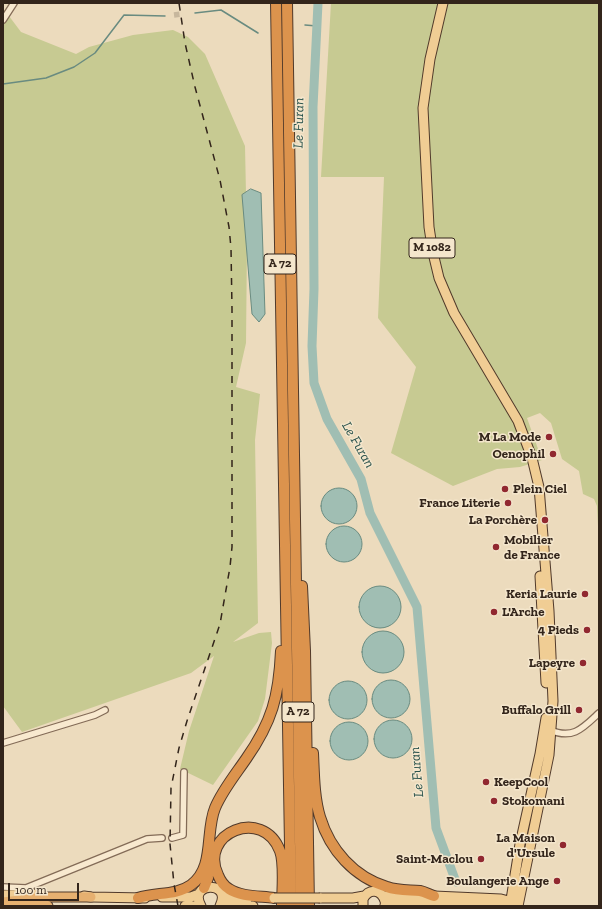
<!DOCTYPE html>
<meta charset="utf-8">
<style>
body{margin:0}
#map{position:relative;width:602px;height:909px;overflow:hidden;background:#ecdbbd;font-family:"Zilla Slab",serif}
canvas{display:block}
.frame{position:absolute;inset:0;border:4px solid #33251b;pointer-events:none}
.scale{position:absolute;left:8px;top:883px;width:71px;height:18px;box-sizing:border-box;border:2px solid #33251b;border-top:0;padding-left:5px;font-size:12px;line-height:14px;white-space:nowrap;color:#33251b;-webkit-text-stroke:3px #f4e6cc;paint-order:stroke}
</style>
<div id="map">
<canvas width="602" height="909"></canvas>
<div class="frame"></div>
<div class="scale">100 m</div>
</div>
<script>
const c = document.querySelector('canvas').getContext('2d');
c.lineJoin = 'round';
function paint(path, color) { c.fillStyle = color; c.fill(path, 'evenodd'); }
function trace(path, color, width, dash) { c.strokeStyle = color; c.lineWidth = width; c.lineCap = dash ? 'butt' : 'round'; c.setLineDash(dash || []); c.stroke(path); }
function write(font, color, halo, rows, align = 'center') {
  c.font = font + ' "Zilla Slab",serif'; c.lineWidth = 3; c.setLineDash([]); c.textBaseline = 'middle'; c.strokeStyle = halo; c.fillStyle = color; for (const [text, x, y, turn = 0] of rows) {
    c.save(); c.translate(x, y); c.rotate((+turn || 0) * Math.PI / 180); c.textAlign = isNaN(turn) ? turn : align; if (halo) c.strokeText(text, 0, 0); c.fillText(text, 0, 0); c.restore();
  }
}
const green = new Path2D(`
 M331,3H599V546L597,506L594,499L583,494L579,471L562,459L551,423L540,413L527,418L542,460L520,467L497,469L453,486L391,453L416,367L378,318L384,177H321Z
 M3,8L21,32L76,54L89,47L133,35L173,30L188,37L205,54L245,146L247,242L246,343L236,387L260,394L255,440L258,623L233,642L259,633L271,632L272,643L265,699L258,721L213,785L180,769L189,731L214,656L191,673L22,732L3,706Z`);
const water = new Path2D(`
 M251,189L261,193L265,314L259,322L252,314L242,195Z
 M321 506a18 18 0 1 1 36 0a18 18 0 1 1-36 0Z
 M326 544a18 18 0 1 1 36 0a18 18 0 1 1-36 0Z
 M359 607a21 21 0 1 1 42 0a21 21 0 1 1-42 0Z
 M362 652a21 21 0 1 1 42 0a21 21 0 1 1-42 0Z
 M372 699a19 19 0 1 1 38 0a19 19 0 1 1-38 0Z
 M329 700a19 19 0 1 1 38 0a19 19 0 1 1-38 0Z
 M374 739a19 19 0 1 1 38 0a19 19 0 1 1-38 0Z
 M330 741a19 19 0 1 1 38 0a19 19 0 1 1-38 0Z`);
const stream = new Path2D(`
 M195,13L221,10L258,33
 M305,25L317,26
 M3,84L46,78L74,67L95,53L124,15L165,16`);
const river = new Path2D(`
 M318,3L313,107L314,289L312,346L314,383L327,419L361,479L370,513L417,607L436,828L456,882`);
const minorTunnel = new Path2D(`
 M174,15L182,14`);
const minor = new Path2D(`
 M3,20L14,3
 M550,730C573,740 583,728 599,713
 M3,743L95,715L105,710
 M172,838L183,835L184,772
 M3,887L26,888L147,839L162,838`);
const primary = new Path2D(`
 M443,3L430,59L423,108L429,227L433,253L439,278L454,313L518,421L532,458L539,487L549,611L553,701L549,755L518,906
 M540,576L546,683
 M222,894L229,897L248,898
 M3,895L42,894
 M84,896L91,897L145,898
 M384,896H434L501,899L516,903
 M162,897H191L199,894
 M320,898H353L364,896
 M385,905L401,902L503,905L511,902
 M185,906H198
 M201,906C187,882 233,880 220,906
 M223,906L228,905L253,906
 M363,906V899C369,888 381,889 385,901
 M510,906L520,844L540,754L546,718`);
const trunk = new Path2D(`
 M3,902L46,897H91
 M13,906H48`);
const motorway = new Path2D(`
 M276,3L291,906
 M287,3L301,906
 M302,586L305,651L309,906
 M313,753C314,774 314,797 320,817C330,850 354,877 387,887C398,891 409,890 420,891C425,892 430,895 434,896
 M204,888L208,878L207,863
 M138,898C155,892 176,896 191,885C215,868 205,832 215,808C222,791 235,775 246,759C272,722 279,696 281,651
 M274,898C260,896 241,897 229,889C224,886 220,880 218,875C198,833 263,806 280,851C285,864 282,891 282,906`);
const rail = new Path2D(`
 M178,906L174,884L170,844L171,788L179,748L187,721L220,624L230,567L232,547V309L231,248L229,227L220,180L195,87L185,43L179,3`);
const primaryBridge = new Path2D(`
 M274,898H320`);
const markers = [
 [549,437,4,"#912830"],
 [553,454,4,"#912830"],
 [505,489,4,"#912830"],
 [508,503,4,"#912830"],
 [545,520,4,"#912830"],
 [496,547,4,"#912830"],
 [585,594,4,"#912830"],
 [494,612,4,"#912830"],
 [587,630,4,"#912830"],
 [583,663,4,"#912830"],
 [579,710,4,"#912830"],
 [486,782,4,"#912830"],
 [494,801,4,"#912830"],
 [563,845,4,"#912830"],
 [481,859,4,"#912830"],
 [557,881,4,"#912830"]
];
const shields = [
 [432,248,46],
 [280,264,32],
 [298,712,32]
];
const shieldNames = [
 ["M 1082",432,248],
 ["A 72",280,264],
 ["A 72",298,712]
];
const poiNames = [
 ["M La Mode",541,437],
 ["Oenophil",545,454],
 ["Plein Ciel",513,489,"left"],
 ["France Literie",500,503],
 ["La Porchère",537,520],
 ["Mobilier",504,540,"left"],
 ["de France",504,555,"left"],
 ["Keria Laurie",577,594],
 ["L'Arche",502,612,"left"],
 ["4 Pieds",579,630],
 ["Lapeyre",575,663],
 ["Buffalo Grill",571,710],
 ["KeepCool",494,782,"left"],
 ["Stokomani",502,801,"left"],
 ["La Maison",555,838],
 ["d'Ursule",555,853],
 ["Saint-Maclou",473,859],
 ["Boulangerie Ange",549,881]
];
const waterNames = [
 ["Le Furan",299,123,-89],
 ["Le Furan",358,445,60],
 ["Le Furan",417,772,-95]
];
paint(green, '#c7ca92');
paint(water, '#a0beb3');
trace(water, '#698b80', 1);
trace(stream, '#698b80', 1.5);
trace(river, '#a0beb3', 9);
trace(minorTunnel, '#c7b79d', 5.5, [5.5, 3]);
trace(minor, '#836b57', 8);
trace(primary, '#513a2b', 11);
trace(trunk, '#513a2b', 11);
trace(motorway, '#513a2b', 12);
trace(minor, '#f8e9cf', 5.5);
trace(primary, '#f0cd94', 9);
trace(trunk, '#e6b070', 9);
trace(motorway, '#dc934d', 10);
trace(rail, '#33251b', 1.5, [7, 7]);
trace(primaryBridge, '#513a2b', 11, []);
trace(primaryBridge, '#f0cd94', 9);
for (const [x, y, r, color] of markers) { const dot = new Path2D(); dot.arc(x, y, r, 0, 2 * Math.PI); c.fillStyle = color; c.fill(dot); trace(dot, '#f4e6cc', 1.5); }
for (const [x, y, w] of shields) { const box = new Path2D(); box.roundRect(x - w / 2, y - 10, w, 20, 3); c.fillStyle = '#f4e6cc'; c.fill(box); trace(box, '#33251b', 1); }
write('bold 12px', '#33251b', null, shieldNames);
write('bold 13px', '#33251b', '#f4e6cc', poiNames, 'right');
write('italic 14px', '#2a534d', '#f4e6cc', waterNames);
</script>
